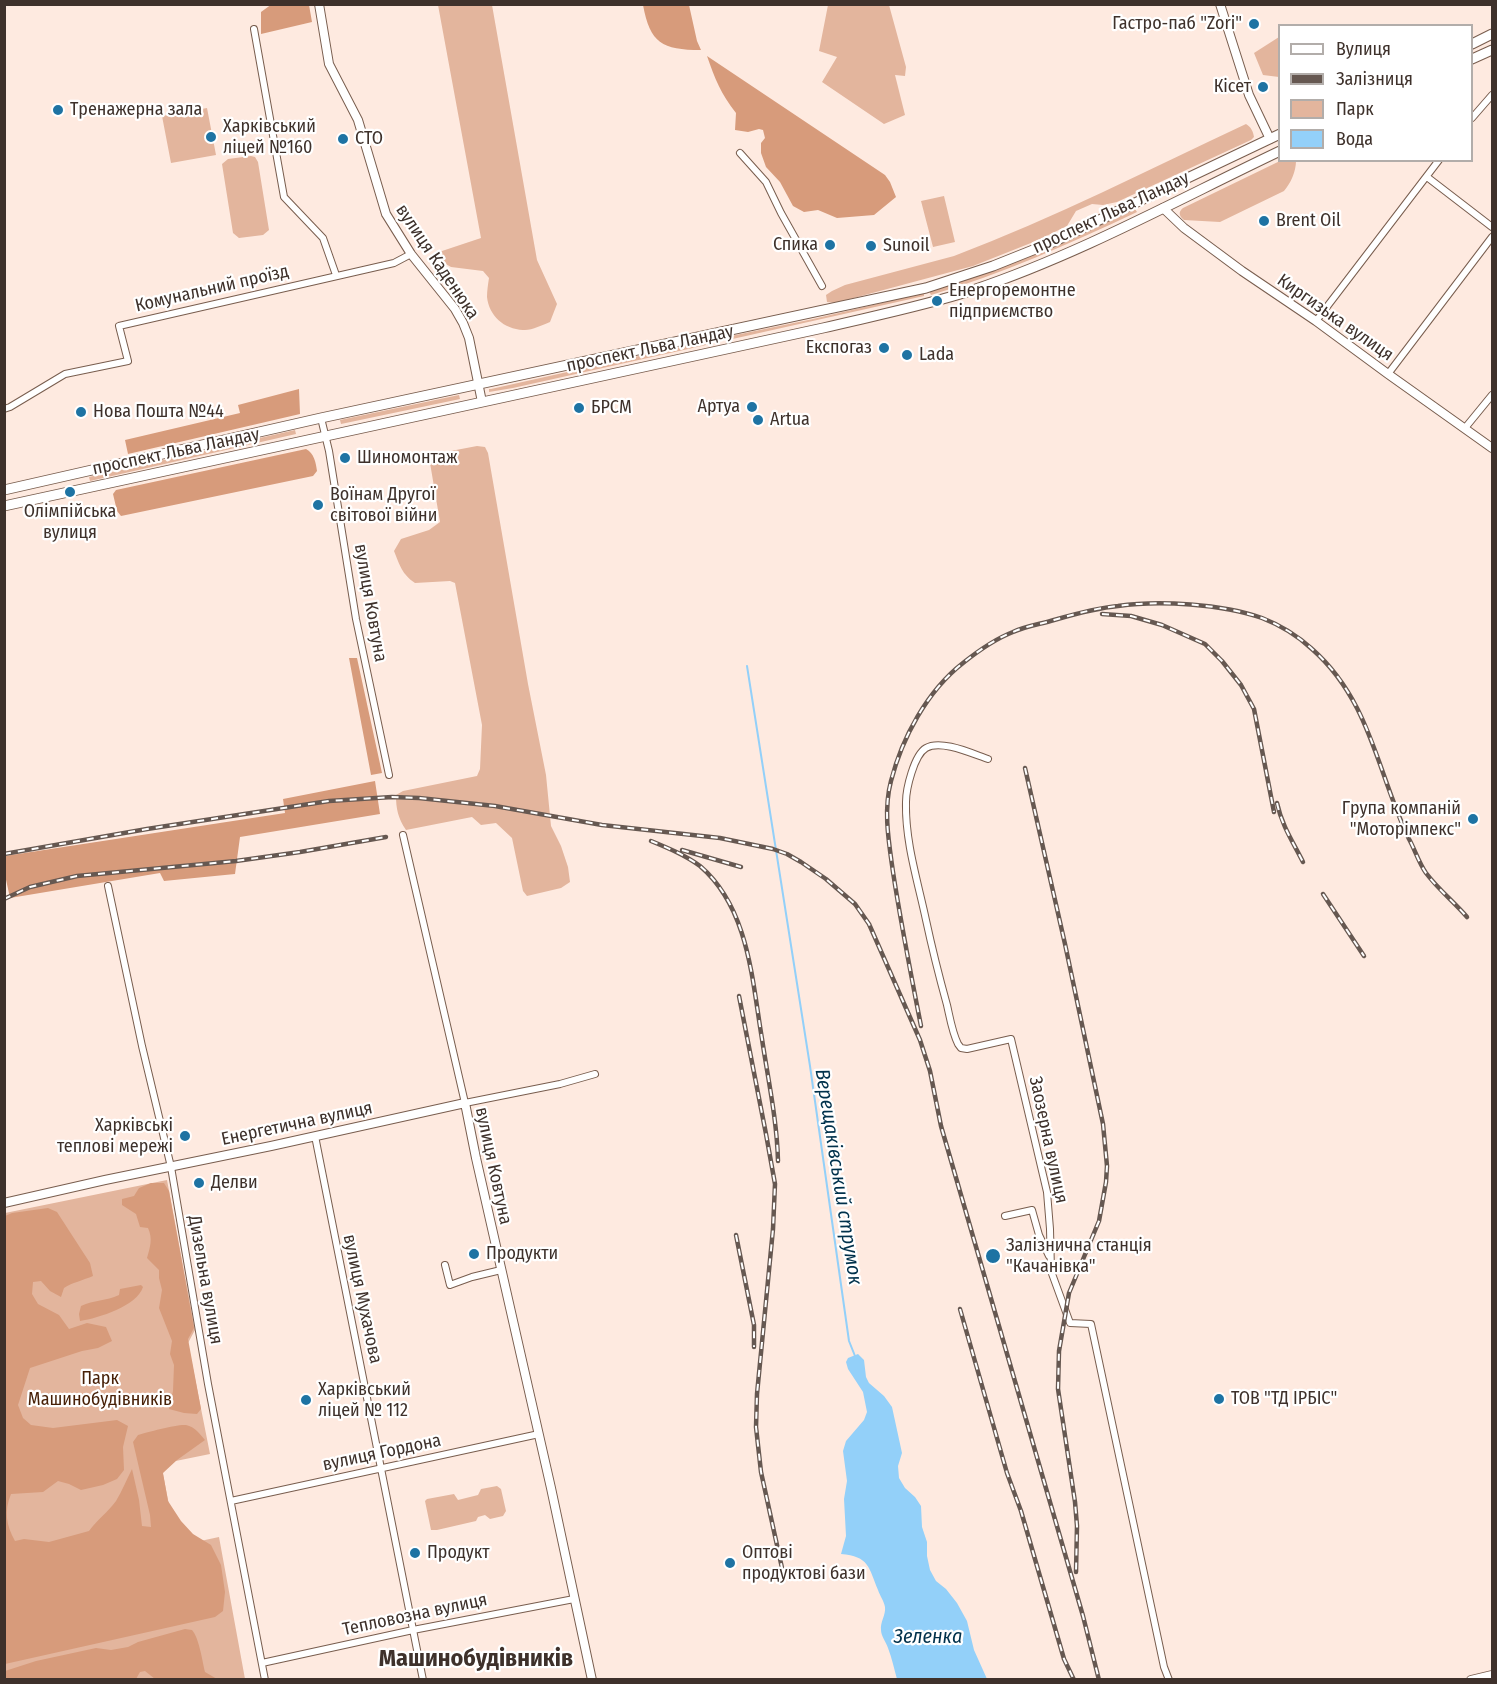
<!DOCTYPE html>
<meta charset="utf-8">
<style>
body{margin:0}
#map{position:relative;width:1497px;height:1684px;overflow:hidden;background:#feeae0;font-family:"Fira Sans Condensed",sans-serif}
canvas{display:block}
.frame{position:absolute;inset:0;border:6px solid #3e312b;pointer-events:none}
.legend{position:absolute;left:1278px;top:24px;width:195px;height:138px;box-sizing:border-box;background:#fff;border:2px solid #b2adaa;margin:0;padding:8px 10px;list-style:none;font-size:18px;color:#3e312b}
.legend li{display:flex;align-items:center;gap:12px;height:30px}
.legend b{width:30px;border:2px solid #b2adaa}
</style>
<div id="map">
<canvas width="1497" height="1684"></canvas>
<div class="frame"></div>
<ul class="legend">
<li><b style="height:8px;background:#fff"></b>Вулиця</li>
<li><b style="height:8px;background:#665851"></b>Залізниця</li>
<li><b style="height:16px;background:#e3b59d"></b>Парк</li>
<li><b style="height:16px;background:#93d0f9"></b>Вода</li>
</ul>
</div>
<script>
const c = document.querySelector('canvas').getContext('2d');
c.lineJoin = 'round';
function paint(path, color) { c.fillStyle = color; c.fill(path, 'evenodd'); }
function trace(path, color, width, dash) { c.strokeStyle = color; c.lineWidth = width; c.lineCap = dash ? 'butt' : 'round'; c.setLineDash(dash || []); c.stroke(path); }
function write(font, color, halo, rows, align = 'center') {
  c.font = font + ' "Fira Sans Condensed",sans-serif'; c.lineWidth = 4.5; c.setLineDash([]); c.textBaseline = 'middle'; c.strokeStyle = halo; c.fillStyle = color; for (const [text, x, y, turn = 0] of rows) {
    c.save(); c.translate(x, y); c.rotate((+turn || 0) * Math.PI / 180); c.textAlign = isNaN(turn) ? turn : align; if (halo) c.strokeText(text, 0, 0); c.fillText(text, 0, 0); c.restore();
  }
}
const green = new Path2D(`
 M438,5H492L537,260L557,304L550,322C542,325 531,331 523,330C504,329 489,316 487,297C487,291 488,284 489,278L483,271L451,267L444,263L439,252L481,238Z
 M828,5H889L906,67L905,76L895,75L905,115L884,124L822,82L837,57L819,51Z
 M1279,37V77L1263,75L1254,53Z
 M207,108L216,155L171,163L162,116Z
 M1246,124C1251,127 1253,131 1254,137L1251,140L1117,202L1103,205L1092,204L1076,211L1067,226L1036,241L973,266L835,303L827,302L826,295L832,291L845,285L954,256C1054,218 1150,169 1246,124Z
 M251,156L255,157L258,162L269,230L263,235L239,238L233,233L222,164L228,159Z
 M1282,160L1296,161C1296,171 1291,183 1284,191L1220,222L1184,220C1179,216 1178,212 1183,208Z
 M944,196L955,242L933,247L921,201Z
 M1135,209L1137,212C1069,244 1002,274 931,295L929,291L1024,259Z
 M924,293V296L728,340L726,337L813,319Z
 M706,341V345L513,388L489,392V389H491Z
 M459,395L460,399L341,424L340,420Z
 M295,430L296,434L90,481L89,477Z
 M477,446L485,447L488,453L528,684L546,775L551,826L561,846L568,867L570,882L561,888L527,896L523,891L512,838L496,823L481,825L472,817L406,830C398,818 396,809 396,795L403,791L477,776L480,769L482,725L455,583L450,581L415,583C402,574 400,566 394,551L401,539L429,530L440,522L429,457L435,454Z
 M167,1180L195,1330L188,1343L210,1454L161,1464L177,1546L219,1537L245,1679L5,1680V1213Z
 M497,1486L501,1489L506,1511L503,1516L490,1519L485,1515L478,1517L476,1521L437,1530H431L425,1501L427,1499L454,1494L458,1500L478,1495L481,1489Z`);
const forest = new Path2D(`
 M272,4L309,5L312,22L261,34V12Z
 M643,5H689L697,41L701,50C662,50 650,43 643,5Z
 M707,56L885,175L890,182L896,197L874,215L837,218L818,210L804,212L793,206L780,182L766,167L761,153V143L765,138L763,130L759,129L748,132L735,130L736,113C721,94 715,79 707,56Z
 M299,389L300,414L128,454L125,440L240,413L238,405Z
 M306,449C314,453 316,463 317,471L313,476L121,516L117,511L113,494L116,490Z
 M349,658H357L382,773L371,775Z
 M375,781L380,814L240,837L235,874L164,881L160,873L10,898L5,875V856L285,813L283,799Z
 M151,1183H164L169,1191L194,1328L188,1339L201,1409L197,1414L184,1413L169,1409L173,1391L174,1365L170,1354L172,1341L159,1308L162,1290L159,1278V1270L147,1258C150,1247 153,1239 148,1228L140,1227L136,1214L122,1205V1199L134,1196L139,1188Z
 M48,1208L57,1212L90,1263L93,1276C84,1280 71,1283 64,1288L61,1297L50,1291L41,1281L33,1282L32,1294L38,1304L59,1315L69,1329L87,1323L106,1327L112,1341L98,1348L82,1351L30,1368L18,1405L23,1418L31,1425L53,1428L117,1420L128,1426L123,1447L124,1470L117,1479L103,1485L81,1490L69,1484L58,1481L43,1492L11,1494C4,1511 6,1525 15,1541L24,1539L49,1542L89,1531C97,1520 108,1512 116,1501C122,1491 127,1479 132,1469L139,1500L142,1526L151,1527L150,1515L133,1442L138,1435C148,1432 177,1424 186,1425C195,1427 200,1434 205,1440L177,1460L163,1473L168,1501L181,1521L193,1534L211,1545L221,1565L225,1592L223,1611L215,1617L5,1664V1216L12,1213Z
 M141,1285L143,1287C137,1306 99,1318 80,1321L79,1314L81,1306C94,1300 106,1301 119,1295L120,1289Z
 M185,1629L192,1630C199,1638 202,1659 205,1672L217,1679H155L145,1671L140,1672L136,1679H5V1671L36,1661L96,1648L111,1650L128,1647L138,1642Z`);
const water = new Path2D(`
 M858,1354L864,1360L866,1377L869,1383L884,1396L892,1407L902,1453L898,1466L899,1478L905,1488L915,1497L921,1506L922,1527L927,1542V1556L930,1570L936,1581L946,1589L957,1603L967,1621L974,1650L987,1679H897C894,1669 892,1658 888,1648C886,1642 881,1636 881,1630C880,1622 886,1615 885,1607C884,1601 880,1596 878,1590C869,1568 869,1556 841,1554L846,1536L844,1499L847,1481L843,1451L846,1441L864,1420L867,1412L863,1392L848,1369L846,1362L848,1358Z`);
const stream = new Path2D(`
 M747,666L810,1066L849,1341L855,1356`);
const minor = new Path2D(`
 M254,29L284,197L323,238L336,275
 M1472,118L1492,95
 M740,153L766,182L781,213L822,286
 M1427,177L1492,227
 M1316,321L1439,160
 M1388,374L1492,237
 M4,409L10,407L65,374L128,361L119,326L394,263L411,254
 M321,418L329,451L356,619L389,775
 M1465,428L1492,395
 M988,759C973,754 941,739 926,748C914,755 906,789 906,802C905,842 918,882 926,920C932,948 939,976 947,1005C950,1018 952,1032 958,1044L961,1048L967,1049L1011,1039L1047,1192L1050,1229L1051,1271L1070,1323L1091,1324L1164,1667L1169,1680
 M403,835L465,1103L560,1084L595,1074
 M108,886L142,1046L171,1167L208,1384L265,1680
 M315,1136L423,1680
 M1005,1216L1032,1210L1039,1235L1049,1256
 M445,1265L450,1285L472,1277L501,1270
 M231,1501L539,1434
 M262,1663L413,1630L574,1599`);
const tertiary = new Path2D(`
 M319,4L329,64L358,120L386,214L411,254L455,309L463,323L469,338L482,402
 M1220,4L1249,95L1270,139
 M1163,208L1184,228L1242,271L1316,321L1388,374L1492,448
 M4,1203L105,1180L271,1146L465,1103L476,1158L551,1488L592,1680`);
const secondary = new Path2D(`
 M1471,1680L1492,1675`);
const primary = new Path2D(`
 M1472,44L1492,34
 M1472,59L1492,50
 M4,490L321,418L926,288L993,266L1053,242L1280,134
 M4,506L823,328C873,316 924,306 973,290C1080,254 1179,199 1280,151`);
const rail = new Path2D(`
 M1102,614L1131,616L1162,625L1205,644L1222,661L1241,685L1254,709L1274,812
 M1025,768L1065,944L1103,1124L1107,1166L1106,1182L1099,1221L1069,1293L1059,1351L1058,1389L1075,1502L1077,1526L1076,1572
 M1277,803C1282,826 1293,842 1303,862
 M651,841C668,848 685,855 700,866C749,908 752,980 762,1039C768,1079 777,1120 778,1161
 M682,850L741,867
 M4,854L147,829L329,801L392,797L419,798L495,806L602,825L720,838L773,849L787,854L801,862L826,879L855,904L869,924L920,1040L930,1071L941,1126L1083,1616L1099,1680
 M1323,894L1364,956
 M4,899L30,887L77,876L236,861L300,852L386,837
 M739,996L766,1134L775,1184L773,1229L757,1394L756,1427L761,1472L782,1568
 M921,1026C911,975 901,924 893,872C889,843 883,811 891,781C902,738 927,691 963,663C978,651 995,639 1013,632C1026,626 1041,624 1054,620C1075,614 1096,608 1118,606C1159,600 1222,604 1262,618C1280,625 1298,636 1312,649C1371,701 1377,773 1409,839C1415,850 1419,863 1426,873C1438,889 1454,902 1467,917
 M736,1235L754,1325V1347
 M960,1309L1007,1473L1021,1511L1064,1659L1074,1680`);
const markers = [
 [1254,24,6,"#1e73a3"],
 [1263,87,6,"#1e73a3"],
 [58,110,6,"#1e73a3"],
 [211,137,6,"#1e73a3"],
 [343,139,6,"#1e73a3"],
 [1264,221,6,"#1e73a3"],
 [830,245,6,"#1e73a3"],
 [871,246,6,"#1e73a3"],
 [937,301,6,"#1e73a3"],
 [884,348,6,"#1e73a3"],
 [907,355,6,"#1e73a3"],
 [752,407,6,"#1e73a3"],
 [579,408,6,"#1e73a3"],
 [81,412,6,"#1e73a3"],
 [758,420,6,"#1e73a3"],
 [345,458,6,"#1e73a3"],
 [70,492,6,"#1e73a3"],
 [318,505,6,"#1e73a3"],
 [1473,819,6,"#1e73a3"],
 [185,1136,6,"#1e73a3"],
 [199,1183,6,"#1e73a3"],
 [474,1254,6,"#1e73a3"],
 [993,1256,8,"#1e73a3"],
 [1219,1399,6,"#1e73a3"],
 [306,1400,6,"#1e73a3"],
 [415,1553,6,"#1e73a3"],
 [730,1563,6,"#1e73a3"]
];
const poiNames = [
 ["Гастро-паб \"Zori\"",1242,24,"right"],
 ["Кісет",1251,87,"right"],
 ["Тренажерна зала",70,110],
 ["Харківський",223,127],
 ["ліцей №160",223,148],
 ["СТО",355,139],
 ["Brent Oil",1276,221],
 ["Спика",818,245,"right"],
 ["Sunoil",883,246],
 ["Енергоремонтне",949,291],
 ["підприємство",949,312],
 ["Експогаз",872,348,"right"],
 ["Lada",919,355],
 ["Артуа",740,407,"right"],
 ["БРСМ",591,408],
 ["Нова Пошта №44",93,412],
 ["Artua",770,420],
 ["Шиномонтаж",357,458],
 ["Воїнам Другої",330,495],
 ["світової війни",330,516],
 ["Олімпійська",70,512,"center"],
 ["вулиця",70,533,"center"],
 ["Група компаній",1461,809,"right"],
 ["\"Моторімпекс\"",1461,830,"right"],
 ["Харківські",173,1126,"right"],
 ["теплові мережі",173,1147,"right"],
 ["Делви",211,1183],
 ["Залізнична станція",1006,1246],
 ["\"Качанівка\"",1006,1267],
 ["Продукти",486,1254],
 ["Харківський",318,1390],
 ["ліцей № 112",318,1411],
 ["ТОВ \"ТД ІРБІС\"",1231,1399],
 ["Продукт",427,1553],
 ["Оптові",742,1553],
 ["продуктові бази",742,1574]
];
const streetNames = [
 ["проспект Льва Ландау",1111,213,-25],
 ["вулиця Каденюка",437,262,56],
 ["Комунальний проїзд",212,289,-13],
 ["Киргизька вулиця",1335,318,35],
 ["проспект Льва Ландау",650,349,-12],
 ["проспект Льва Ландау",176,452,-12],
 ["вулиця Ковтуна",370,603,80],
 ["Енергетична вулиця",297,1124,-12],
 ["Заозерна вулиця",1048,1140,78],
 ["вулиця Ковтуна",493,1166,78],
 ["Дизельна вулиця",205,1280,80],
 ["вулиця Мухачова",362,1299,78],
 ["вулиця Гордона",382,1453,-12],
 ["Тепловозна вулиця",415,1615,-12]
];
const parkNames = [
 ["Парк",100,1379],
 ["Машинобудівників",100,1400]
];
const waterNames = [
 ["Верещаківський струмок",838,1177,81],
 ["Зеленка",928,1637]
];
const districtNames = [
 ["Машинобудівників",476,1659]
];
paint(green, '#e3b59d');
paint(forest, '#d79b7b');
paint(water, '#93d0f9');
trace(stream, '#93d0f9', 2);
trace(minor, '#785d4e', 8);
trace(tertiary, '#785d4e', 10);
trace(secondary, '#785d4e', 10);
trace(primary, '#785d4e', 11);
trace(minor, '#fff', 6);
trace(tertiary, '#fff', 8);
trace(secondary, '#fff', 8);
trace(primary, '#fff', 9);
trace(rail, '#665851', 4.5);
trace(rail, '#fff', 2, [7]);
for (const [x, y, r, color] of markers) { const dot = new Path2D(); dot.arc(x, y, r, 0, 2 * Math.PI); c.fillStyle = color; c.fill(dot); trace(dot, '#fff', 2); }
write('18px', '#3e312b', '#fff', poiNames, 'left');
write('18px', '#3e312b', '#fff', streetNames);
write('18px', '#472007', '#fff', parkNames);
write('italic 20px', '#00314b', '#fff', waterNames);
write('bold 24px', '#3e312b', '#fff', districtNames);
</script>
